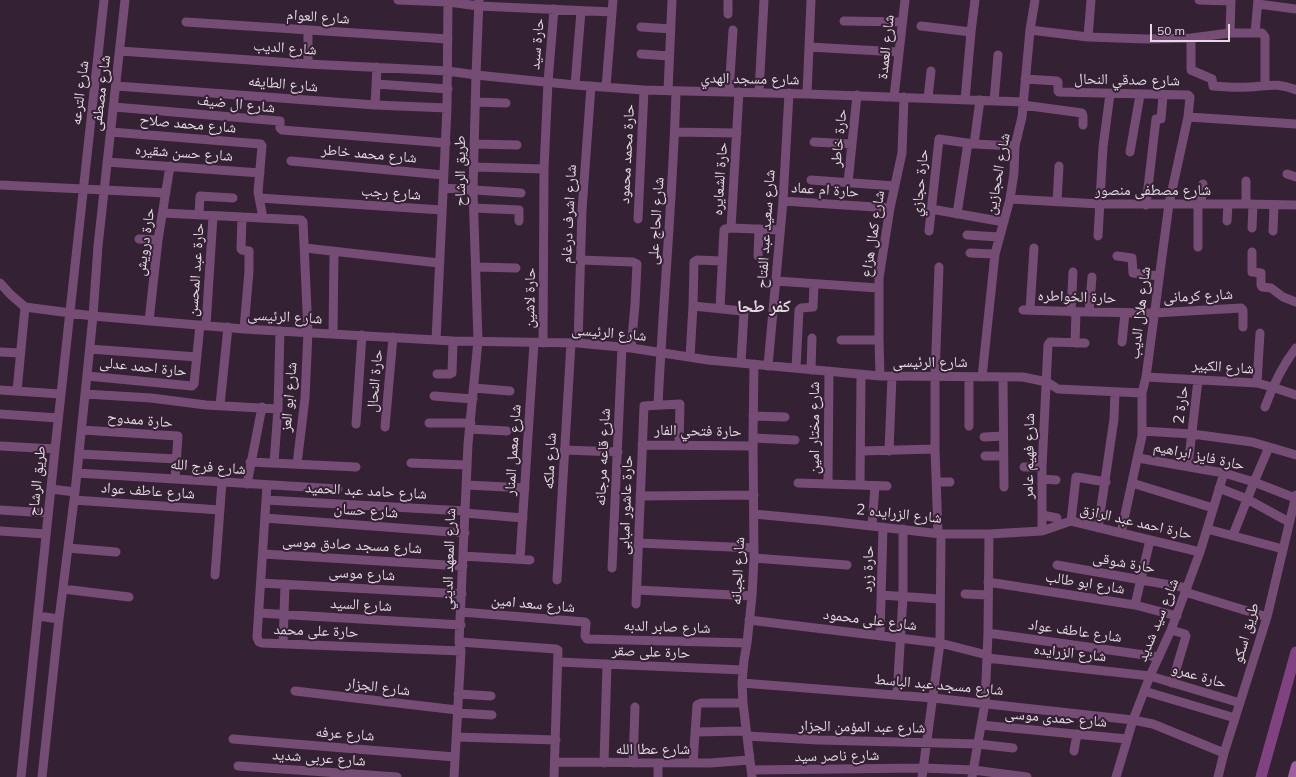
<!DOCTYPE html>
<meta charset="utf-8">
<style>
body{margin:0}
#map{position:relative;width:1296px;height:777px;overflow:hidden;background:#342133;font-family:Mulish,sans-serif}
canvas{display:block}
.scale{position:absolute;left:1150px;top:24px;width:80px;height:18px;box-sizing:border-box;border:2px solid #e4d8e3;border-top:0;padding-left:5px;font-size:12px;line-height:14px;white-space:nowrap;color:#e4d8e3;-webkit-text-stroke:3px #342133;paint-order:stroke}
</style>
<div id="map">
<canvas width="1296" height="777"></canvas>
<div class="scale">50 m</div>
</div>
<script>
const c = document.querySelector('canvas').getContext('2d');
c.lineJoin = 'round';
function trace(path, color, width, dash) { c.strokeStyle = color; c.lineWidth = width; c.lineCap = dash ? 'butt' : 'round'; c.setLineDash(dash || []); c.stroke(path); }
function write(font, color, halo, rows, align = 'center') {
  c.font = font + ' Mulish,"Noto Naskh Arabic",sans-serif'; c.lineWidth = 4; c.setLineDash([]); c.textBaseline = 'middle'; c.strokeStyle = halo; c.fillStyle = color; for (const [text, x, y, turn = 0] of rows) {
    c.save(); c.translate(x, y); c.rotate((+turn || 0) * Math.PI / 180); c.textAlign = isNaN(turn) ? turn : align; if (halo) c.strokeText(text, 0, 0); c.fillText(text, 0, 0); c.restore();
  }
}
const canal = new Path2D(`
 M1261,777L1296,652`);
const street = new Path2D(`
 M398,0L448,2L479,6L612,12
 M1199,0L1231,1
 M1258,4L1296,9
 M728,14V0
 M844,21L902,22
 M186,22L448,39
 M921,26L971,32
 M641,27L671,29
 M1030,30L1088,37L1147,39L1191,38L1230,33H1262L1265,37V85
 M1230,33L1231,0
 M1255,33L1258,0
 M1088,37L1091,0
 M1191,38V70L1212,79L1213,86C1225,87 1237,88 1249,87C1268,86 1278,82 1296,90
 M809,47L899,52
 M120,51L308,64L448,71L476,75L575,85L644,90L807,94L1024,102
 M641,54L669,56
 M308,64V30
 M1025,79L1057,81L1058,82V91L1059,92L1188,95L1190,97L1188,117L1169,204L1146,377L1142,393V436L1121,533
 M376,84L448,89
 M575,85L581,11
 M116,86L375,105L447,108
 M606,87L613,0
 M668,91L672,0
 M729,92L733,30
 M759,92L764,0
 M807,94L811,0
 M894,97L905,0
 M928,98L931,71
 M965,100L971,32L975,0
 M994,101L998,55
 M475,102L506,103
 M375,105L377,67
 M1023,105L1082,113L1083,116V125
 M114,107L280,121V128L282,130L446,143
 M1188,117L1296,124
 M111,132L261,144L262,146L258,192L263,218
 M675,132L737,133
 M814,142L852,144
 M474,144L517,145
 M974,144L980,100
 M1130,152L1140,95
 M291,161L444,175
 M107,162L260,173
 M474,167L544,169
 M1287,174L1296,177
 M811,180L895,186
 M848,183L857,95
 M0,185L166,193
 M443,188L521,193
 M259,198L442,210
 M1010,199L1100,204H1246L1296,205
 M783,201L890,208
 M1057,202L1059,166
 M1198,204V247
 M1201,204L1203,184
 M1246,204V181
 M1146,205L1156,119H1161L1163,95
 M474,208L519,210V221
 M931,209L1004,222
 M163,213L301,220L303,222L308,332L305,398L297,464
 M957,214L968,143
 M199,215L200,196L233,198
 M242,217L241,249L242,250L249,251V271L244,329
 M638,219L644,90
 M1227,221L1228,204
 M731,228L780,230
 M1252,228L1253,204
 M929,231L939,139L974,144L1015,146
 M1273,231L1274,205
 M967,235L999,237
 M1098,236L1103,147L1110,94
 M139,239L158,240
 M305,248L439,263
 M1252,252V272L1261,273V285L1262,287L1271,288L1283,297L1296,302
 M970,253L995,254
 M758,256L759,229
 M1117,256L1132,258L1133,273L1159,276
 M580,260L633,262L637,264L635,305L631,348
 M476,267L516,268
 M776,281L878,288
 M0,283L11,295L25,307
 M693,306L742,311L744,312L741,363
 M25,307L93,316L244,329L453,341L578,343L631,348L708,360L880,376L1023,377L1047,382L1058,389L1142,393
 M720,308L724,230L725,229L731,228L739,92
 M1023,310L1089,312L1154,313L1241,308L1243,310V327
 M1030,310L1034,248
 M1071,312L1073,272
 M1089,312L1092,277
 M149,321L158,240L170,166
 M206,326L213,216
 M333,334L334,252
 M436,340L447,108L448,0
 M841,340H879
 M1122,342L1125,313
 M543,343L544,169L548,82L554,9
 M578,343L582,210L591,86
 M1075,343L1076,312
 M90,349L197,357
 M0,352L20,353
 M690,357L693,306L694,262L697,260L722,261
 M768,366L783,201L789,93
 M796,368L799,310L801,308L813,307L814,284
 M811,370L812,338
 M437,374H450L452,373L453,341
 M87,376L192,386L194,384L200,325
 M880,376L879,340V278L890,208L902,153L904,97
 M982,377L995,254L1010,199L1014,173L1015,146L1022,117L1030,30L1035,0
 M1003,377L1004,487
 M1146,377L1257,383L1272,387L1296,395
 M1257,383L1260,333
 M474,388L510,391
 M0,390L61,394
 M17,391L25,307
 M85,394L151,398L206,405L278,409
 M434,396L473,399
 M220,405L228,327
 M658,405C663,300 673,196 676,92
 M1265,407C1273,385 1282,366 1296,348
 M0,414L58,418
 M753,416L785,417
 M429,423H471
 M356,424L362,335
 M969,426V377
 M385,427L393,337
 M470,429L507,431
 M82,430L178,436L175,479
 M1142,431L1192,434L1252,442L1296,455
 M984,437L1003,436
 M753,438L795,440
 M642,445L753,446
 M0,446L55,449
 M564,450L618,452
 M861,451L935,449
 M889,451L892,376
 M79,454L177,459
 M985,456H1003
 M1138,458L1224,473L1254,482L1295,498
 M250,462L356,467
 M274,463L278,409L280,331
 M411,463L467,465
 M1188,466L1198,380
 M1024,467H1042
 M77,473L338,489
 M1042,479L1056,480
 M937,482H950
 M798,483L887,486
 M1132,483L1213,508
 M247,484L262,407
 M828,484L829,371
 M267,485L257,637L259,642L262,643L461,651
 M467,485L525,488
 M860,485L861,375
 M1219,488L1247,499L1289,522
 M51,489L75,492
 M640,496L754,495
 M74,500L220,510
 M266,500L465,511
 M0,510L48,513
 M465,513L523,518
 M754,514L828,521L941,534H989L1042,531L1071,521L1200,552
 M1042,515L1057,518
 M265,518L465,533
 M1071,521L1076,477L1106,482
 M872,526L875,486
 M1098,528L1114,419L1115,392
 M1207,529L1283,549
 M0,531L46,534
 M1042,531V467L1048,345L1050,342L1085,343
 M938,533L935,449V377L939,267
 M1233,535L1254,482L1269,447
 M638,543L754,548
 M68,548L116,552
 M263,554L463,566
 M463,556L530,560
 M754,558L847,565
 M520,559L534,343
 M1057,565L1187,588
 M612,568L622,347
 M215,575L222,482
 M557,580L571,343
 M988,582L1135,605L1177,616
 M261,583L462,594
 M63,589L129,597
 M637,590L752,596
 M1185,592L1267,617
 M965,594L988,595
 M881,595L940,599
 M636,604L644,406L680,404L679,445
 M1135,605L1150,540
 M461,612L585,622L586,623L585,636L587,639L747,643
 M259,613L461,625
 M38,616L59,619
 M749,620L940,643L987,655
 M1171,630L1185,634L1186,636L1172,683
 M988,633L1159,657
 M880,636L883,527
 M460,642L556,649L558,650L554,777
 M283,644L285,584
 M987,658L1150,676L1240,703
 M558,662L743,670
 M742,683L933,698L1133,720L1153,724L1224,753
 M295,691L457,710
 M1144,691L1235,718
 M458,694L491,696
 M897,695L903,597V529
 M457,713L492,715
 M981,725L1127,739
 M695,732L746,731
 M747,736L818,740L978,744L1013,748
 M456,737L556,740
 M233,739L455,757
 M1074,751L1077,734
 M555,762L710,763L749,760
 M604,763L607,664
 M633,763L635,707
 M693,763L697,705L701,703H743
 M238,766L397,777
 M751,770L923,768L973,770L1027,777
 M21,777L55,449L104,0
 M42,777L59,619L75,492L93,316L98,246L125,0
 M454,777L461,651L459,642L468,444L478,341L473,190L476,75L479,0
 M658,777V763
 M752,777L743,703L742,683L744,660L747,643L752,596L754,558L753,438L754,364
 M922,777L940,643L941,534
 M972,777L985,703L988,633L989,534
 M1116,777L1133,720L1150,676L1171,630L1200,552L1224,473
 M1218,777L1224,753L1267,617L1296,495`);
const secondary = new Path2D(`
 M1293,777L1296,766`);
const streetNames = [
 ["شارع العوام",318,17,4],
 ["حارة سيد",537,44,-85],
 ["شارع العمدة",886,47,-84],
 ["شارع الديب",285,48,4],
 ["شارع مسجد الهدي",750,79,1],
 ["شارع صدقي النحال",1127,80,1],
 ["شارع الطايفه",283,84,5],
 ["شارع الترعه",80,93,-83],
 ["شارع مصطفى",101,93,-83],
 ["شارع ال ضيف",236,104,6],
 ["شارع محمد صلاح",188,124,5],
 ["حارة خاطر",839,138,-84],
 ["شارع حسن شقيره",184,153,4],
 ["شارع محمد خاطر",369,154,5],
 ["حارة محمد محمود",627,154,-87],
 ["طريق الرشاح",460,171,-90],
 ["شارع الحجازين",998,174,-80],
 ["حارة الشعايره",720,179,-86],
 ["حارة حجازي",920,183,-84],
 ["حارة ام عماد",825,190,4],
 ["شارع مصطفى منصور",1153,190],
 ["شارع رجب",391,193,4],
 ["شارع اشرف درغام",569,214,-87],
 ["شارع الحاج على",656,221,-86],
 ["شارع سعيد عبد الفتاح",766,229,-86],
 ["شارع كمال هزاع",873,234,-81],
 ["حارة درويش",145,242,-82],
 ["حارة عبد المحسن",196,270,-86],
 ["شارع كرمانى",1198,296,-3],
 ["حارة الخواطره",1077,297,2],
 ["حارة لاشين",530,298,-89],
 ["شارع هلال الديب",1140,313,-83],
 ["شارع الرئيسى",285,317,3],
 ["شارع الرئيسى",609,333,5],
 ["شارع الرئيسى",930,362],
 ["حارة احمد عدلى",143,367,6],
 ["شارع الكبير",1223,367,4],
 ["حارة النحال",375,381,-85],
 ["شارع ابو العز",289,397,-85],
 ["حارة 2",1181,405,-83],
 ["حارة ممدوح",140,420,5],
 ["شارع مختار امين",814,428,-90],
 ["حارة فتحي الفار",698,431,1],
 ["شارع معمل المنار",513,450,-86],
 ["شارع فهيم عامر",1029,456,-89],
 ["حارة فايز ابراهيم",1199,456,12],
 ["شارع قاعه مرجانه",603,457,-87],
 ["شارع ملكه",550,461,-87],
 ["شارع فرج الله",208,467,4],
 ["طريق الرشاح",37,481,-84],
 ["شارع عاطف عواد",148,491,4],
 ["شارع حامد عبد الحميد",366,491,3],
 ["حارة عاشور امبابى",626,505,-88],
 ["شارع حسان",366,511,4],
 ["شارع الزرايده 2",899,514,6],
 ["حارة احمد عبد الرازق",1136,522,13],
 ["شارع مسجد صادق موسى",352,545,3],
 ["شارع المعهد الديني",449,559,-88],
 ["حارة شوقى",1124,563,10],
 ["حارة زرد",868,569,-88],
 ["شارع الجبانه",738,571,-87],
 ["شارع موسى",362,574,3],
 ["شارع ابو طالب",1085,583,9],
 ["شارع سعد امين",533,604,5],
 ["شارع السيد",361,605,3],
 ["شارع على محمود",870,620,7],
 ["شارع سيد شديد",1158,620,-68],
 ["شارع صابر الدبه",667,627,2],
 ["حارة على محمد",316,631,2],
 ["شارع عاطف عواد",1075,631,8],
 ["طريق اسكو",1246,633,-74],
 ["حارة على صقر",651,652,2],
 ["شارع الزرايده",1070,653,6],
 ["حارة عمرو",1199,676,16],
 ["شارع مسجد عبد الباسط",939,685,5],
 ["شارع الجزار",378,687,7],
 ["شارع حمدى موسى",1056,718,5],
 ["شارع عبد المؤمن الجزار",862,727,1],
 ["شارع عرفه",345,734,4],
 ["شارع عطا الله",653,749],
 ["شارع ناصر سيد",837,756,-1],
 ["شارع عربى شديد",319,758,4]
];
const quarterNames = [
 ["كفر طحا",764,307]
];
trace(canal, '#804280', 11);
trace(street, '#754c74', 9);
trace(secondary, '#9f5e9f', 10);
write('15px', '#e4d8e3', '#342133', streetNames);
write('bold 17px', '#e4d8e3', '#342133', quarterNames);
</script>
